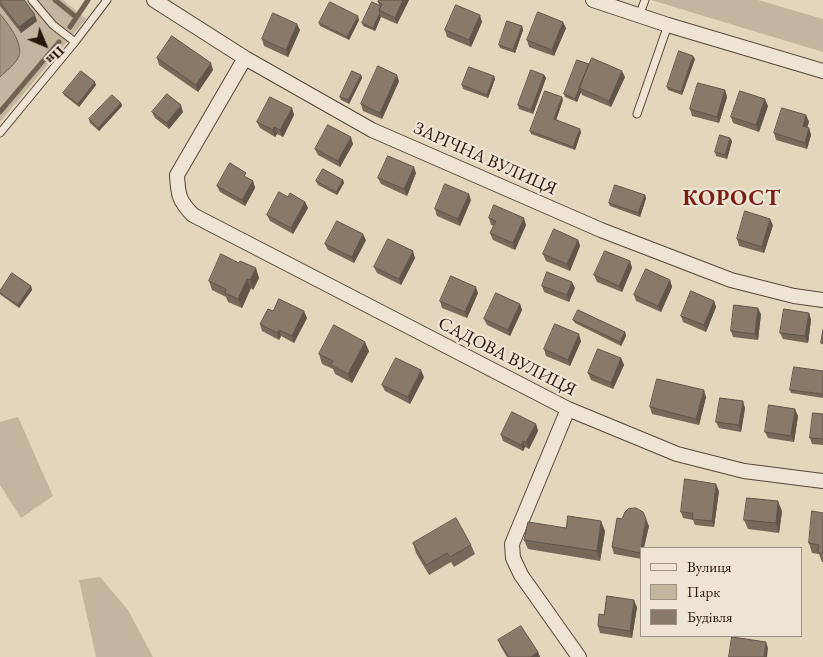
<!DOCTYPE html>
<meta charset="utf-8">
<style>
body{margin:0}
#map{position:relative;width:823px;height:657px;overflow:hidden;background:#e4d5bd;font-family:"EB Garamond",serif}
canvas{display:block}
.legend{position:absolute;left:640px;top:547px;width:162px;height:90px;box-sizing:border-box;background:#ede4d4;border:1px solid #9f9284;margin:0;padding:6px 9px;list-style:none;font-size:15px;color:#29160b}
.legend li{display:flex;align-items:center;gap:10px;height:25px}
.legend b{width:25px;border:1px solid #9f9284}
.north{position:absolute;left:20px;top:20px;width:50px;height:50px;-webkit-text-stroke:4px #ede4d4;paint-order:stroke;rotate:135deg;font-size:14px;font-weight:700;line-height:20px;text-align:center;color:#29160b}
.north::after{content:'';display:block;margin:auto;width:18px;height:22px;background:#29160b;clip-path:polygon(50% 0,100% 100%,50% 72%,0 100%)}
</style>
<div id="map">
<canvas width="823" height="657"></canvas>
<ul class="legend">
<li><b style="height:6px;background:#ede4d4"></b>Вулиця</li>
<li><b style="height:14px;background:#c4b59f"></b>Парк</li>
<li><b style="height:14px;background:#8a7968"></b>Будівля</li>
</ul>
<div class="north">Пн</div>
</div>
<script>
const c = document.querySelector('canvas').getContext('2d');
c.lineJoin = 'round';
function paint(path, color) { c.fillStyle = color; c.fill(path, 'evenodd'); }
function trace(path, color, width, dash) { c.strokeStyle = color; c.lineWidth = width; c.lineCap = dash ? 'butt' : 'round'; c.setLineDash(dash || []); c.stroke(path); }
function write(font, color, halo, rows, align = 'center') {
  c.font = font + ' "EB Garamond",serif'; c.lineWidth = 4.5; c.setLineDash([]); c.textBaseline = 'middle'; c.strokeStyle = halo; c.fillStyle = color; for (const [text, x, y, turn = 0] of rows) {
    c.save(); c.translate(x, y); c.rotate((+turn || 0) * Math.PI / 180); c.textAlign = isNaN(turn) ? turn : align; if (halo) c.strokeText(text, 0, 0); c.fillText(text, 0, 0); c.restore();
  }
}
const green = new Path2D(`
 M0,0H63L86,19L0,122Z
 M651,0H758L823,19V52Z
 M18,417L53,496L21,518L0,485V422Z
 M100,577L128,610L153,657H96L79,580Z`);
const water = new Path2D(`
 M0,14C8,24 23,42 19,56C16,64 6,71 0,77Z`);
const stream = new Path2D(`
 M55,0L76,17
 M70,27L88,0
 M0,112L59,42`);
const service = new Path2D(`
 M32,0L53,25L75,42
 M639,16L645,0
 M637,114L668,25
 M0,133L75,42L107,0`);
const minor = new Path2D(`
 M154,0L245,58L372,130L601,230L731,280L794,296L823,300
 M593,0L668,25L823,71
 M245,58L177,175C178,195 179,201 193,215L568,409L677,454L744,471L823,481
 M568,409L512,544L513,558L521,575L579,657`);
const wall = new Path2D(`
 M0,0L37,21L21,33L0,6Z
 M379,0H409L397,24L381,17L375,31L363,26L362,23L379,5L378,2Z
 M359,20L349,40L320,26L319,23Z
 M482,22L471,47L447,37L445,30Z
 M522,26L523,30L515,53L500,48L499,45Z
 M566,28L554,56L529,47L527,40Z
 M300,30L288,57L264,46L262,39Z
 M157,58L213,70L198,92L159,65Z
 M695,59L682,95L668,90L667,87Z
 M589,64L625,77L611,107L582,95L581,92L577,102L565,97L564,94Z
 M361,75L362,78L349,104L341,100L340,97Z
 M544,75L546,78L533,114L519,109L518,105Z
 M494,76L495,79L488,98L463,89L462,85Z
 M399,81L382,119L363,111L361,104Z
 M96,85L79,107L65,96L63,93Z
 M725,90L727,97L719,123L692,116L690,109Z
 M563,100L556,120L581,132L575,150L531,134L530,131Z
 M121,103L122,106L99,131L90,123L89,119Z
 M768,106L759,132L733,123L731,117Z
 M292,108L294,115L283,137L277,134L275,137L260,128L257,122Z
 M152,112H183L169,129L155,118Z
 M806,115L809,122L807,128H809L811,135L807,149L776,140L774,133Z
 M732,141L727,159L716,156L715,152Z
 M353,144L340,167L318,155L315,149Z
 M416,173L407,196L381,184L378,178Z
 M249,179L253,181L255,188L245,206L220,192L217,186Z
 M343,180L344,183L337,195L318,185L316,181Z
 M645,195L646,198L640,217L610,206L609,203Z
 M288,197L305,202L308,208L293,234L270,221L267,215Z
 M471,200L460,226L437,216L435,209Z
 M489,218L526,225L515,250L493,240L490,233L494,226L491,225Z
 M773,225L764,253L739,246L737,239Z
 M366,240L354,263L328,250L325,244Z
 M578,240L580,246L570,271L546,261L543,254Z
 M415,258L401,285L377,273L374,267Z
 M630,261L632,268L622,292L597,282L594,275Z
 M259,278L253,290L251,288L242,308L228,302L226,297L212,290L209,281Z
 M670,280L672,287L661,312L636,301L634,295Z
 M31,286L32,290L19,308L1,295L0,294V291Z
 M542,286L575,288L569,302L544,292Z
 M478,293L467,318L442,308L440,301Z
 M714,301L716,307L706,332L683,322L681,316Z
 M520,304L522,310L510,336L487,325L484,319Z
 M273,311L307,318L294,343L281,336L279,340L262,331L260,324Z
 M809,313L811,320L808,343L783,339L780,333Z
 M761,314L758,340L733,337L731,331Z
 M573,320L625,332L626,336L621,346L575,323Z
 M581,341L570,366L546,356L544,349Z
 M369,351L352,383L335,374L333,369L322,364L319,354Z
 M621,358L624,365L613,389L591,380L588,373Z
 M823,371V398L791,393L790,390Z
 M424,377L410,404L385,391L382,385Z
 M706,397L699,425L652,414L650,407Z
 M745,408L741,432L719,428L716,422Z
 M823,414V445L812,444L810,438Z
 M798,416L794,442L768,438L765,432Z
 M536,424L538,431L529,449L525,447L523,451L503,441L501,435Z
 M719,491L714,527L695,525L693,520L683,518L681,512Z
 M782,511L779,533L748,529L744,520Z
 M823,513V562H822L819,554L812,553L809,543Z
 M649,526L642,548V559L614,554L612,547Z
 M566,528L605,531L600,561L528,549L524,540Z
 M413,543L471,545L475,554L454,567L451,562L429,575L416,553Z
 M637,607L632,638L600,633L598,626L604,615Z
 M498,640L538,652L540,657H507L501,647Z`);
const shadedWall = new Path2D(`
 M403,0H409L397,24L395,18Z
 M380,13L381,17L375,31L373,28Z
 M35,15L37,21L21,33L19,27Z
 M480,15L482,22L471,47L469,40Z
 M358,16L359,20L349,40L347,37Z
 M563,22L566,28L554,56L552,50Z
 M297,24L300,30L288,57L286,50Z
 M522,26L523,30L515,53L513,50Z
 M693,56L695,59L682,95L681,92Z
 M211,63L213,70L198,92L196,85Z
 M622,71L625,77L611,107L609,101Z
 M361,75L362,78L349,104L348,100Z
 M397,75L399,81L382,119L380,113Z
 M544,75L546,78L533,114L531,110Z
 M494,76L495,79L488,98L487,95Z
 M95,82L96,85L79,107L78,104Z
 M579,88L581,92L577,102L575,99Z
 M725,90L727,97L719,123L717,117Z
 M562,97L563,100L555,123L554,119Z
 M765,99L768,106L759,132L756,125Z
 M121,103L122,106L99,131L98,128Z
 M181,105L183,112L169,129L167,123Z
 M292,108L294,115L283,137L280,130Z
 M806,115L809,122L805,133L803,126Z
 M274,127L277,134L275,137L273,130Z
 M809,128L811,135L807,149L805,143Z
 M580,129L581,132L575,150L573,147Z
 M351,137L353,144L340,167L338,161Z
 M730,138L732,141L727,159L725,155Z
 M414,167L416,173L407,196L404,189Z
 M343,180L344,183L337,195L336,192Z
 M253,181L255,188L245,206L242,200Z
 M469,194L471,200L460,226L458,219Z
 M645,195L646,198L640,217L638,213Z
 M305,202L308,208L293,234L291,228Z
 M524,218L526,225L515,250L513,243Z
 M770,219L773,225L764,253L762,247Z
 M363,234L366,240L354,263L352,257Z
 M578,240L580,246L570,271L567,264Z
 M413,251L415,258L401,285L399,279Z
 M630,261L632,268L622,292L619,286Z
 M256,268L259,278L253,290L250,280Z
 M247,279L251,288L242,308L238,299Z
 M670,280L672,287L661,312L658,306Z
 M572,282L575,288L569,302L567,295Z
 M31,286L32,290L19,308L18,305Z
 M476,287L478,293L467,318L465,312Z
 M714,301L716,307L706,332L704,325Z
 M520,304L522,310L510,336L508,330Z
 M758,308L761,314L758,340L755,334Z
 M304,311L307,318L294,343L292,336Z
 M809,313L811,320L808,343L805,336Z
 M279,330L281,336L279,340L277,333Z
 M625,332L626,336L621,346L620,342Z
 M579,334L581,341L570,366L568,360Z
 M365,342L369,351L352,383L348,374Z
 M621,358L624,365L613,389L611,383Z
 M421,370L424,377L410,404L408,397Z
 M704,390L706,397L699,425L696,419Z
 M743,401L745,408L741,432L739,425Z
 M795,409L798,416L794,442L791,436Z
 M536,424L538,431L529,449L526,442Z
 M523,441L525,447L523,451L521,445Z
 M716,484L719,491L714,527L712,521Z
 M778,501L782,511L779,533L776,523Z
 M646,519L649,526L644,548H642V557L640,553Z
 M601,521L605,531L600,561L597,551Z
 M634,600L637,607L632,638L630,631Z
 M766,642L768,648L767,657H764Z
 M538,652L540,657H531Z`);
const building = new Path2D(`
 M0,0H24L35,15L19,27L0,2Z
 M379,0H403L395,18L379,10L382,4L378,2Z
 M330,2L358,16L347,37L319,23Z
 M372,2L381,6L379,10L380,13L373,28L362,23Z
 M456,5L480,15L469,40L445,30Z
 M538,12L563,22L552,50L527,40Z
 M273,13L297,24L286,50L262,39Z
 M507,21L522,26L513,50L499,45Z
 M172,36L211,63L196,85L157,58Z
 M679,51L693,56L681,92L667,87Z
 M592,58L622,71L609,101L579,88Z
 M577,60L589,64L575,99L564,94Z
 M378,66L397,75L380,113L361,104Z
 M469,67L494,76L487,95L462,85Z
 M531,70L544,75L531,110L518,105Z
 M81,71L95,82L78,104L63,93Z
 M352,71L361,75L348,100L340,97Z
 M698,83L725,90L717,117L690,109Z
 M545,91L562,97L554,119L580,129L573,147L530,131Z
 M740,91L765,99L756,125L731,117Z
 M167,94L181,105L167,123L152,112Z
 M112,95L121,103L98,128L89,119Z
 M270,97L292,108L280,130L274,127L273,130L257,122Z
 M782,108L806,115L803,126L809,128L805,143L774,133Z
 M328,125L351,137L338,161L315,149Z
 M720,135L730,138L725,155L715,152Z
 M388,156L414,167L404,189L378,178Z
 M230,163L246,173L244,176L253,181L242,200L217,186Z
 M323,169L343,180L336,192L316,181Z
 M445,184L469,194L458,219L435,209Z
 M615,185L645,195L638,213L609,203Z
 M279,192L288,197L290,193L305,202L291,228L267,215Z
 M494,205L524,218L513,243L490,233L496,221L489,218Z
 M745,211L770,219L762,247L737,239Z
 M337,221L363,234L352,257L325,244Z
 M554,229L578,240L567,264L543,254Z
 M388,239L413,251L399,279L374,267Z
 M605,251L630,261L619,286L594,275Z
 M221,254L239,263L240,261L256,268L250,280L247,279L238,299L225,293L226,289L209,281Z
 M646,269L670,280L658,306L634,295Z
 M547,272L572,282L567,295L542,286Z
 M12,273L31,286L18,305L0,293V291Z
 M451,276L476,287L465,312L440,301Z
 M691,291L714,301L704,325L681,316Z
 M496,293L520,304L508,330L484,319Z
 M279,299L304,311L292,336L279,330L277,333L260,324L268,309L273,311Z
 M734,305L758,308L755,334L731,331Z
 M784,309L809,313L805,336L780,333Z
 M578,310L625,332L620,342L573,320Z
 M555,324L579,334L568,360L544,349Z
 M334,325L365,342L348,374L331,365L333,361L319,354Z
 M823,330V344L821,343Z
 M598,349L621,358L611,383L588,373Z
 M396,358L421,370L408,397L382,385Z
 M794,367L823,371V394L790,390Z
 M657,379L704,390L696,419L650,407Z
 M720,398L743,401L739,425L716,422Z
 M769,405L795,409L791,436L765,432Z
 M512,412L536,424L526,442L523,441L521,445L501,435Z
 M813,413L823,414V439L810,438Z
 M685,479L716,484L712,521L692,519L693,513L681,512Z
 M747,498L778,501L776,523L744,520Z
 M636,508L643,512L646,519L640,553L612,547L617,518L622,519L625,512L628,509Z
 M812,511L823,513V553H818L819,545L809,543Z
 M568,516L601,521L597,551L524,540L528,522L566,528Z
 M456,518L471,545L450,557L447,553L426,565L413,543Z
 M607,596L634,600L630,631L598,626L599,614L604,615Z
 M521,626L538,652L531,657H509L498,640Z
 M732,637L766,642L764,657H729Z`);
const streetNames = [
 ["ЗАРІЧНА ВУЛИЦЯ",485,159,24],
 ["САДОВА ВУЛИЦЯ",507,357,27]
];
const districtNames = [
 ["КОРОСТ",732,199]
];
paint(green, '#c4b59f');
paint(water, '#a49480');
trace(water, '#736251', 1);
trace(stream, '#736251', 5);
trace(service, '#584638', 9);
trace(minor, '#584638', 16);
trace(service, '#ede4d4', 7);
trace(minor, '#ede4d4', 14);
paint(wall, '#776859');
paint(shadedWall, '#615549');
paint(building, '#8a7968');
trace(building, '#615549', 1);
write('18px', '#29160b', '#ede4d4', streetNames);
c.letterSpacing = '1px';
write('bold 22px', '#7a1f14', '#ede4d4', districtNames);
c.letterSpacing = '0px';
</script>
